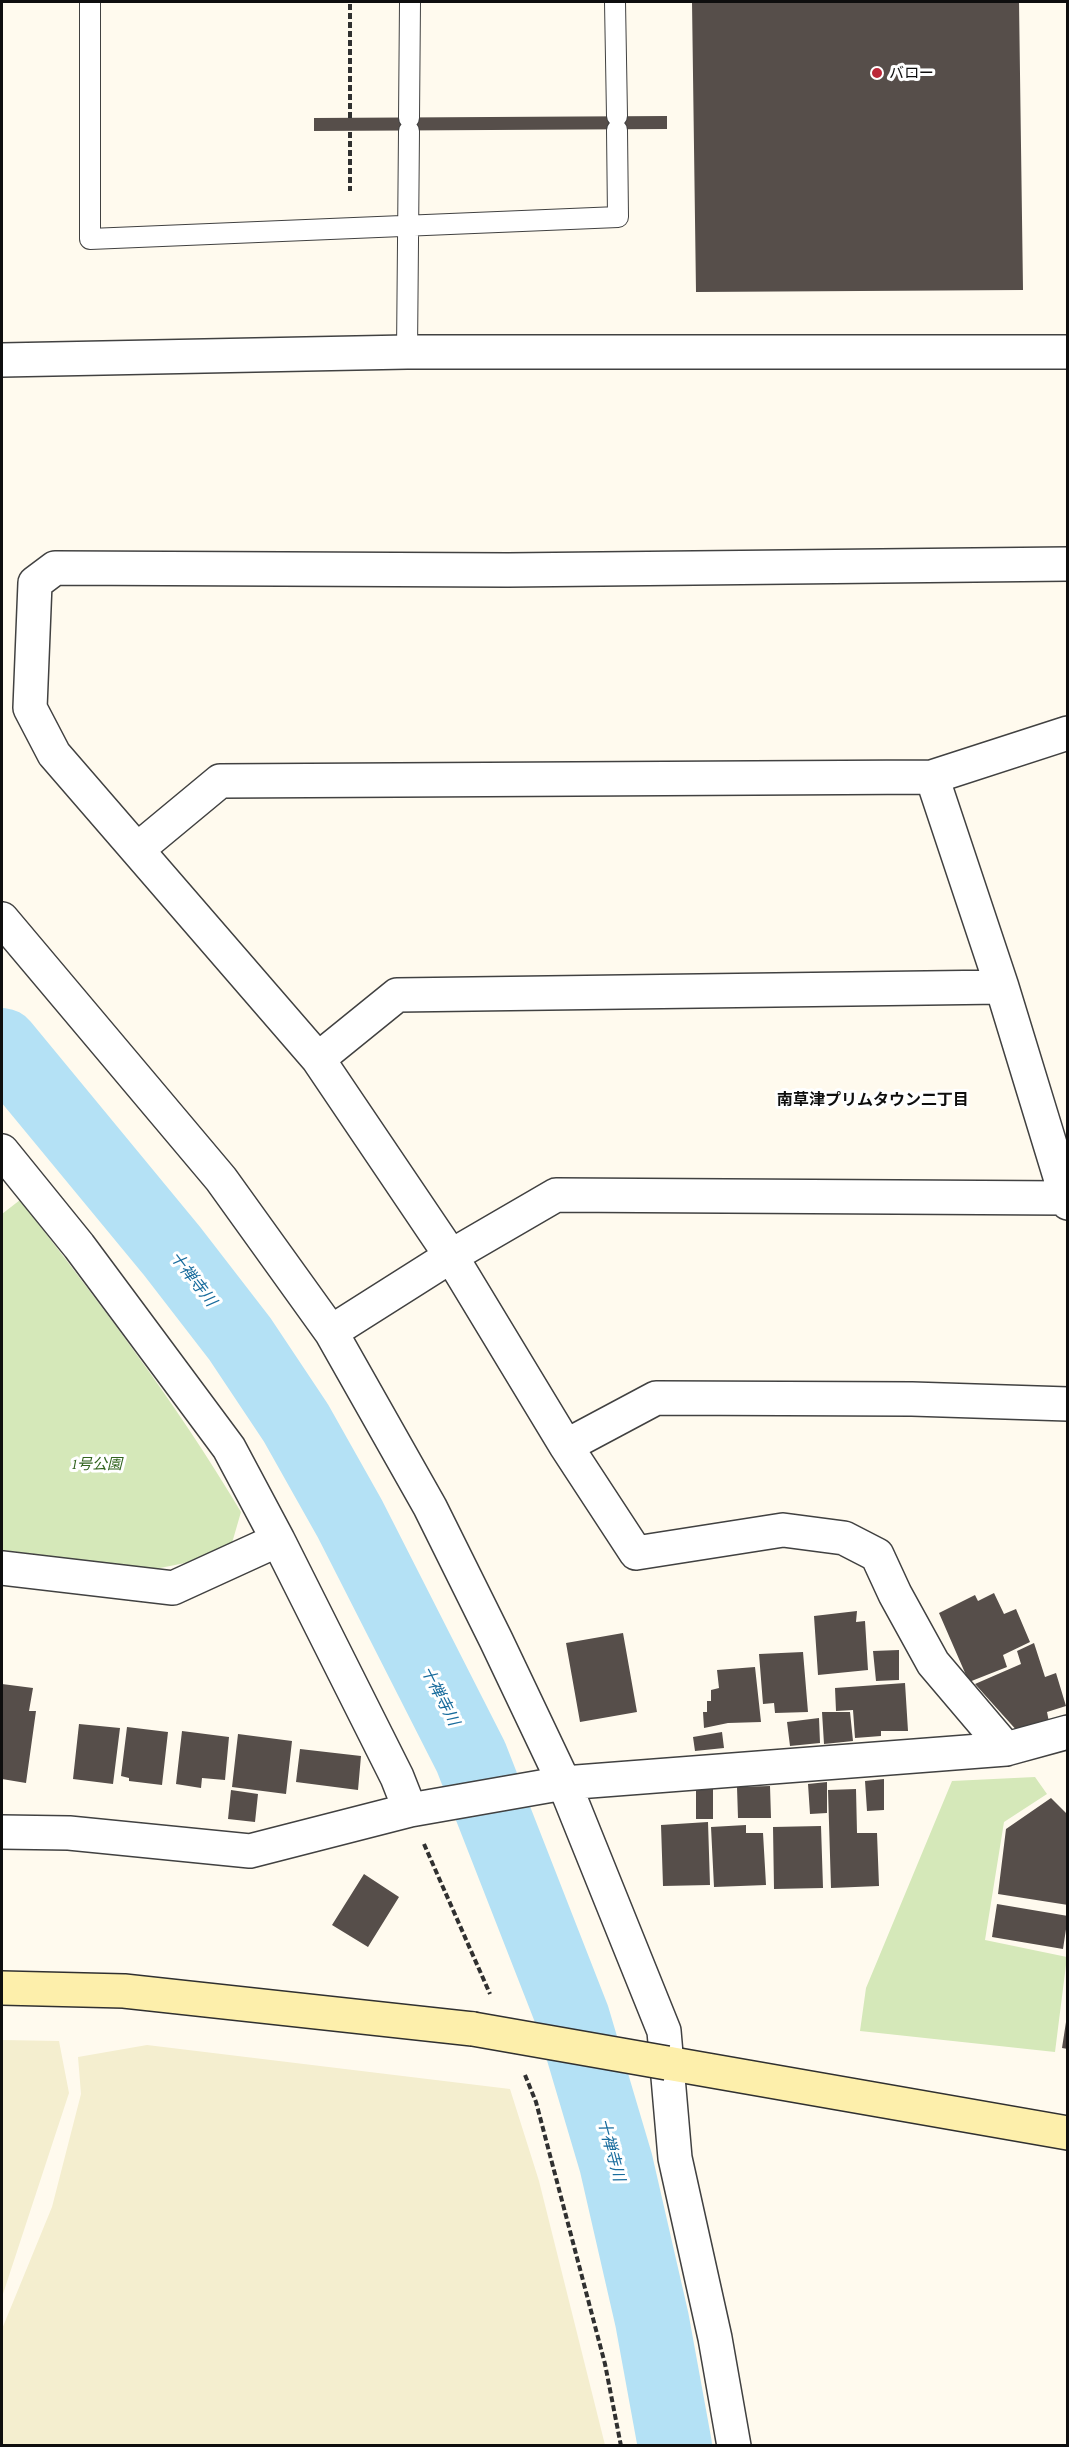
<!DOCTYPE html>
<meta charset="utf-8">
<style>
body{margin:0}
#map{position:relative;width:1069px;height:2447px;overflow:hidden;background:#fffaee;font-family:"Crimson Pro",serif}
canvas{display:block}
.frame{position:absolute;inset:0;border:3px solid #0e0e0e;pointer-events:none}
</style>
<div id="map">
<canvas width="1069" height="2447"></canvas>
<div class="frame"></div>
</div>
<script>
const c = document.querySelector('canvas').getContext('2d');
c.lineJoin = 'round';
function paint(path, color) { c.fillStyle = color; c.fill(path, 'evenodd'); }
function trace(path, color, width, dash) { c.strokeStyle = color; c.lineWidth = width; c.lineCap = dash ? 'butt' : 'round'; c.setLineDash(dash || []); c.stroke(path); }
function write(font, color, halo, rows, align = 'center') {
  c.font = font + ' "Crimson Pro","Noto Sans JP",serif'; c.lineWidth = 6; c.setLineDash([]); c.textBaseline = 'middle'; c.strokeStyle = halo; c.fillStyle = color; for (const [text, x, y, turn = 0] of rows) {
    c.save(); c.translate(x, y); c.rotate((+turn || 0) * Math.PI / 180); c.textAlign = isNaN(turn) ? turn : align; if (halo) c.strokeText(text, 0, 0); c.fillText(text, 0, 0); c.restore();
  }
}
const farmland = new Path2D(`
 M2,2040L59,2041L69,2093L2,2297Z
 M147,2045L510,2089L539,2181L605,2445H2V2329L52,2207L81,2094L78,2057Z`);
const green = new Path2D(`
 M20,1200C98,1301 176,1402 241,1512L232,1543L190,1562L155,1569L2,1550V1214Z
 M1035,1777L1047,1794L1004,1822L985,1940L1067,1957L1055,2052L860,2031L866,1988L952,1781Z`);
const river = new Path2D(`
 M2,1045L172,1251L240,1339L296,1423L350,1519L471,1757L573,2018L616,2163L652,2320L675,2446`);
const building = new Path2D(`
 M692,2H1019L1023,290L696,292Z
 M667,116V129L314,131V118Z
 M994,1593L1004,1614L1016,1609L1030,1642L1003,1655L1007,1667L969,1682L939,1613L975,1595L978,1601Z
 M857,1611L856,1622L865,1621L868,1670L818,1675L814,1616Z
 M623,1633L637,1712L580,1722L566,1643Z
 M1034,1643L1045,1677L1056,1673L1066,1706L1047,1712L1049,1722L1019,1733L975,1684L1021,1664L1017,1651Z
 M899,1650V1680L876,1681L873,1651Z
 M803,1652L808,1712L775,1713L774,1703L763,1704L759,1654Z
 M755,1667L761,1722L728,1723L704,1728L703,1712H707V1701H711V1690L719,1688L717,1670Z
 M905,1683L908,1731H881V1736L855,1738L853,1710L836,1711L835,1688Z
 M2,1684L33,1688L29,1711H36L26,1783L2,1779Z
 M822,1712H850L853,1741L824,1744Z
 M819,1718L820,1743L790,1746L787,1722Z
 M79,1724L120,1728L113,1784L73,1779Z
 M127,1727L168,1732L162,1785L129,1781V1778L121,1776Z
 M182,1731L229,1737L225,1780L202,1778L201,1788L176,1784Z
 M722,1732L724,1748L695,1751L693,1737Z
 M238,1734L292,1741L286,1794L232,1787Z
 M300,1749L361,1756L358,1790L296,1782Z
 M884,1779V1810L867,1811L865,1781Z
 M827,1782V1813L810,1814L808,1784Z
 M770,1786L771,1818H738L737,1787Z
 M713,1789V1819H696V1790Z
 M856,1789L857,1833H877L879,1886L831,1888L828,1790Z
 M231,1790L258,1794L255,1822L228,1819Z
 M1051,1798L1068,1815V1905L998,1894L1006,1829Z
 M708,1822L710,1885L663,1886L661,1825Z
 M746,1825V1833H763L766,1885L714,1887L711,1827Z
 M821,1826L823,1888L774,1889L773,1827Z
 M364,1874L399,1897L368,1947L332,1925Z
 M997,1904L1068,1916L1063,1949L992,1937Z
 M1066,2022H1068V2049L1062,2048Z`);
const path = new Path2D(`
 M350,118V2
 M350,132V191
 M424,1844L490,1994
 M525,2075L536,2102L605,2364L621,2446`);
const lane = new Path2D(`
 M90,2V239L618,217L617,130
 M615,2L617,116
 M409,118L410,2
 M407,352L409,131`);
const street = new Path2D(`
 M2,360L407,352H1068
 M932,777L1002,987L1068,1203
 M138,849L220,781L932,777L1068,733
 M2,919L221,1179L331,1332L430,1507L496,1640L564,1783L664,2031L675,2158L715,2338L734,2446
 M318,1059L397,995L1002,987
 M2,1151L79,1246L229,1448L278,1540L397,1777L410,1810
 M331,1332L451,1256L556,1195L1066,1198
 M566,1446L656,1398L912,1399L1068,1404
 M2,1568L173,1588L278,1540
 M1006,1749L933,1663L895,1594L877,1555L844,1538L783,1530L636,1553L566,1446L451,1256L318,1059L54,754L30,708L35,583L55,568L508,570L1068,564
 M2,1832L69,1833L250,1851L410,1810L564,1783L1006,1749L1068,1732`);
const secondary = new Path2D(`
 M2,1988L124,1991L473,2029
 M667,2063L1068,2133`);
const secondaryBridge = new Path2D(`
 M473,2029L667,2063`);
const markers = [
 [877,73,6,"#bb2839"]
];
const poiNames = [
 ["バロー",889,73]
];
const parkNames = [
 ["1号公園",97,1464]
];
const neighbourhoodNames = [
 ["南草津プリムタウン二丁目",873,1100]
];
const waterNames = [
 ["十禅寺川",193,1279,52],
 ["十禅寺川",440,1696,63],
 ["十禅寺川",611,2150,75]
];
paint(farmland, '#f4eecf');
paint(green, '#d5e8b9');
trace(river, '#b4e1f5', 74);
paint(building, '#564e4a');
trace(lane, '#414141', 22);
trace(street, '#414141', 36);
trace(secondary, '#303030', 36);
trace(path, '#303030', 4, [6, 3]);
trace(lane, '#fff', 20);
trace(street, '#fff', 33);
trace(secondary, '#fdefab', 33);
trace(secondaryBridge, '#303030', 36, []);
trace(secondaryBridge, '#fdefab', 33);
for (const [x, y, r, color] of markers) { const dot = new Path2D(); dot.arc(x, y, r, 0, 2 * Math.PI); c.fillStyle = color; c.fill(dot); trace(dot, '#fff', 2); }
write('15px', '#0e0e0e', '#fff', poiNames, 'left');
write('italic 15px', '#32641f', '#fff', parkNames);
write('bold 16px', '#0e0e0e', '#fff', neighbourhoodNames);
write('italic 16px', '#196c9d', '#fff', waterNames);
</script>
